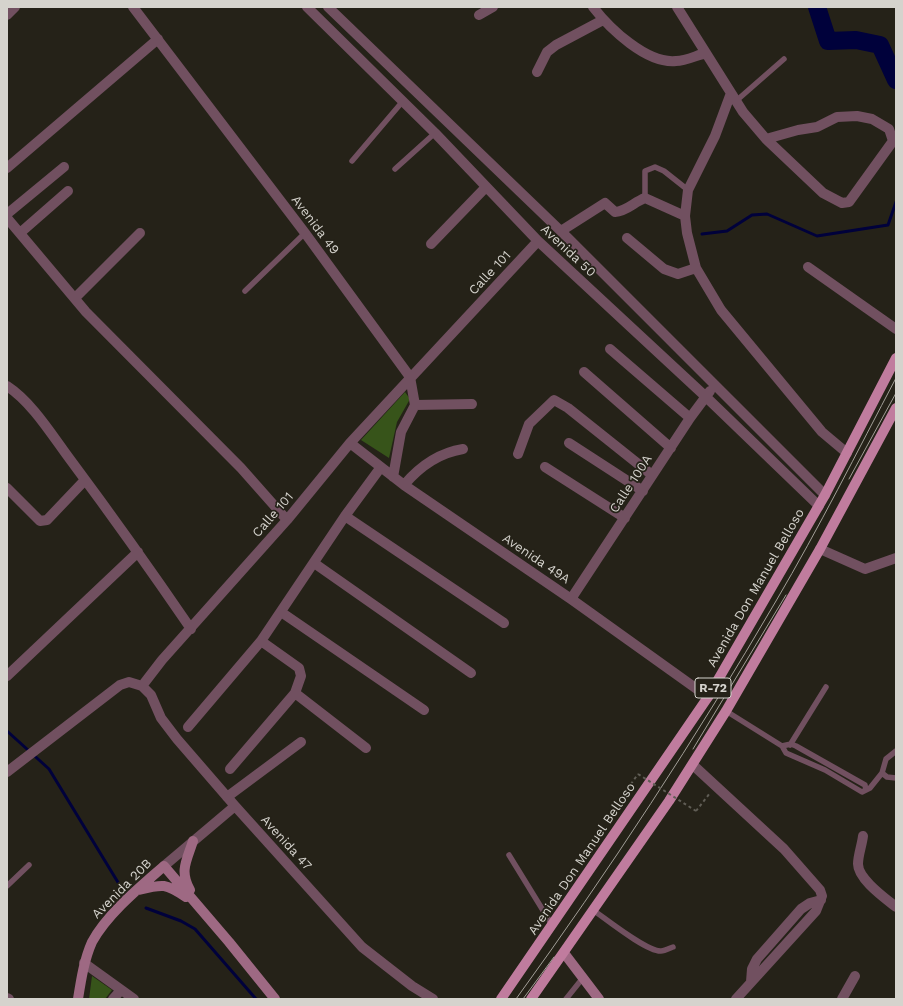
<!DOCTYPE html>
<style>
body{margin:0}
#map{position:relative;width:903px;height:1006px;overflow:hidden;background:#252218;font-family:"Work Sans",sans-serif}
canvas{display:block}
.frame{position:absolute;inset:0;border:8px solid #d5d3cd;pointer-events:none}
</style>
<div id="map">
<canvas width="903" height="1006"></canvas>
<div class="frame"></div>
</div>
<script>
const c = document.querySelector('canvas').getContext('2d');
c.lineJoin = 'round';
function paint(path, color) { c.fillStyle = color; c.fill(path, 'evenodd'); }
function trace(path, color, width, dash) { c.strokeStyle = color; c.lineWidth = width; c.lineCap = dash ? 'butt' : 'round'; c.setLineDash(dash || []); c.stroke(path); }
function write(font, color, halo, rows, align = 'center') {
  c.font = font + ' "Work Sans",sans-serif'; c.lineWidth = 3.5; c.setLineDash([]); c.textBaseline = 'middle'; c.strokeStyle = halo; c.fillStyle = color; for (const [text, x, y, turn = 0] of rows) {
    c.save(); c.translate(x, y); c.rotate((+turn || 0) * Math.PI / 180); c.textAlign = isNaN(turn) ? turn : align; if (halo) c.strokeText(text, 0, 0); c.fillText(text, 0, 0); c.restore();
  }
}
const green = new Path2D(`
 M405,392L410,399L397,422L389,458L361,440Z
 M92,976L112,990L105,999H89Z`);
const stream = new Path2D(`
 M702,234L727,231L752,215L767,214L817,236L888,225L896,202
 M7,731L49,769L119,884
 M146,908L181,921L195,929L256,999`);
const river = new Path2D(`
 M817,7L828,41L856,40L880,45L896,80`);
const path = new Path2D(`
 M624,794L638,774
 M696,811L710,793`);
const lane = new Path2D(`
 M736,101L784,59
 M352,161L403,101
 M395,169L435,133
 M645,198V171L655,167L664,171L688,190
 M245,291L305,233
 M726,711L782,746L786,753L825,770L862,792L870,788L882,773L887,777L896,778
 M790,745L826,687
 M782,746L791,744L796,746L865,785L866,790
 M882,773L886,759L896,751
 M509,855L552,925
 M7,886L29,865
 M593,910C606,919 647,952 661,951C665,951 670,948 673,947
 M566,999L582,979`);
const street = new Path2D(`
 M133,7L305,233L410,377L415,405L401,432L393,477
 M307,7L435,133L538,241L705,396L819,506
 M328,7L568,238L825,495
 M593,7C610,29 647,64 676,61C686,61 697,55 706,53
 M677,7L743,112L766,139L823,193L842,203L849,202L893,141L889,129L872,119L857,116L837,117L817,127L798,130L766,139
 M7,15L15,7
 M479,15L493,7
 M537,72L547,52L556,45L603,20
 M731,93L715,136L688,190L685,216L687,233L696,268L721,310L822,432L847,453
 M7,168L158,39
 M7,214L64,167
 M7,218L86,312L241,468L287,520
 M561,231L605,203L615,212C627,211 634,202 645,198L685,216
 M20,233L68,191
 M627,238L664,269L678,274L696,268
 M431,244L486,187
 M808,267L896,329
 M75,298L140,233
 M610,349L690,418
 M584,372L671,448
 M7,386C33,403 53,437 72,462C113,517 152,572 191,629
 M415,405L472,404
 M350,443L404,485L571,599L708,697
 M569,443L643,491
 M518,454L529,424L554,400L568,408L652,475
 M545,467L625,518
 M404,485C420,466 438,453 463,449
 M7,488L40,521L47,520L85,480
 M345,516L504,623
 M820,549L865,569L896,558
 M314,563L471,673
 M571,599L690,418L710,391
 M281,612L424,710
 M7,676L138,552
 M142,686L162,660L287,520L350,443L538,241
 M295,693L366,748
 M188,727L261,641L345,516L381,467
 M693,765L784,849L820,890L822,896L816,911L736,999
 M230,769L295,693L301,676L299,668L261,641
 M7,772L120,685L129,682L142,686L151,695L161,718L177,739L235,806L362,947L412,986L433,999
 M227,797L301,742
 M863,836C862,845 858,855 858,864C858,879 885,898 896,907
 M164,866L235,806
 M84,963L134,999
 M751,982L752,969L757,959L801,909L810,903L821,900
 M7,998L9,999
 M113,999L121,990
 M842,999L855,976`);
const secondary = new Path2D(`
 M138,890C163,884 165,883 186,897
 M190,890C179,871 187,860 193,841
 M564,953L599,999
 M78,999C81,980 84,960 92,942C107,914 140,887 164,866L229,942L275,999`);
const primary = new Path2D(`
 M501,999L708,697L825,495L896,358
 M531,999L669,801L726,711L820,549L896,408`);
const tram = new Path2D(`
 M849,479L896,393
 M693,749L786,595
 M516,999C609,871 696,738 776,601C819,528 857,452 896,378
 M523,999L554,957`);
const pathBridge = new Path2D(`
 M638,774L696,811`);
const shields = [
 [713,688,36]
];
const shieldNames = [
 ["R-72",713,688]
];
const streetNames = [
 ["Avenida 49",315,225,53],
 ["Avenida 50",568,251,43],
 ["Calle 101",490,273,-47],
 ["Calle 100A",631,484,-57],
 ["Calle 101",273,515,-49],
 ["Avenida 49A",536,559,34],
 ["Avenida Don Manuel Belloso",756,588,-60],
 ["Avenida 47",286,843,48],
 ["Avenida Don Manuel Belloso",582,859,-56],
 ["Avenida 20B",122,889,-45]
];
paint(green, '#37541a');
trace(stream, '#00013b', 3);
trace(river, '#00013b', 18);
trace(path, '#605d55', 2, [3, 3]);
trace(lane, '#715060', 5.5);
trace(street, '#715060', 10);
trace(secondary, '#9e6983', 10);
trace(primary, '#c07c9e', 10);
trace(tram, '#a29f98', 1);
trace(pathBridge, '#605d55', 2, [3, 3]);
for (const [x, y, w] of shields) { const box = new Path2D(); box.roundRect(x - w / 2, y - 10, w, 20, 3); c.fillStyle = '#252218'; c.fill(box); trace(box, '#d5d3cd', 1); }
write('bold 12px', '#d5d3cd', null, shieldNames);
write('13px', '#d5d3cd', '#252218', streetNames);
</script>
